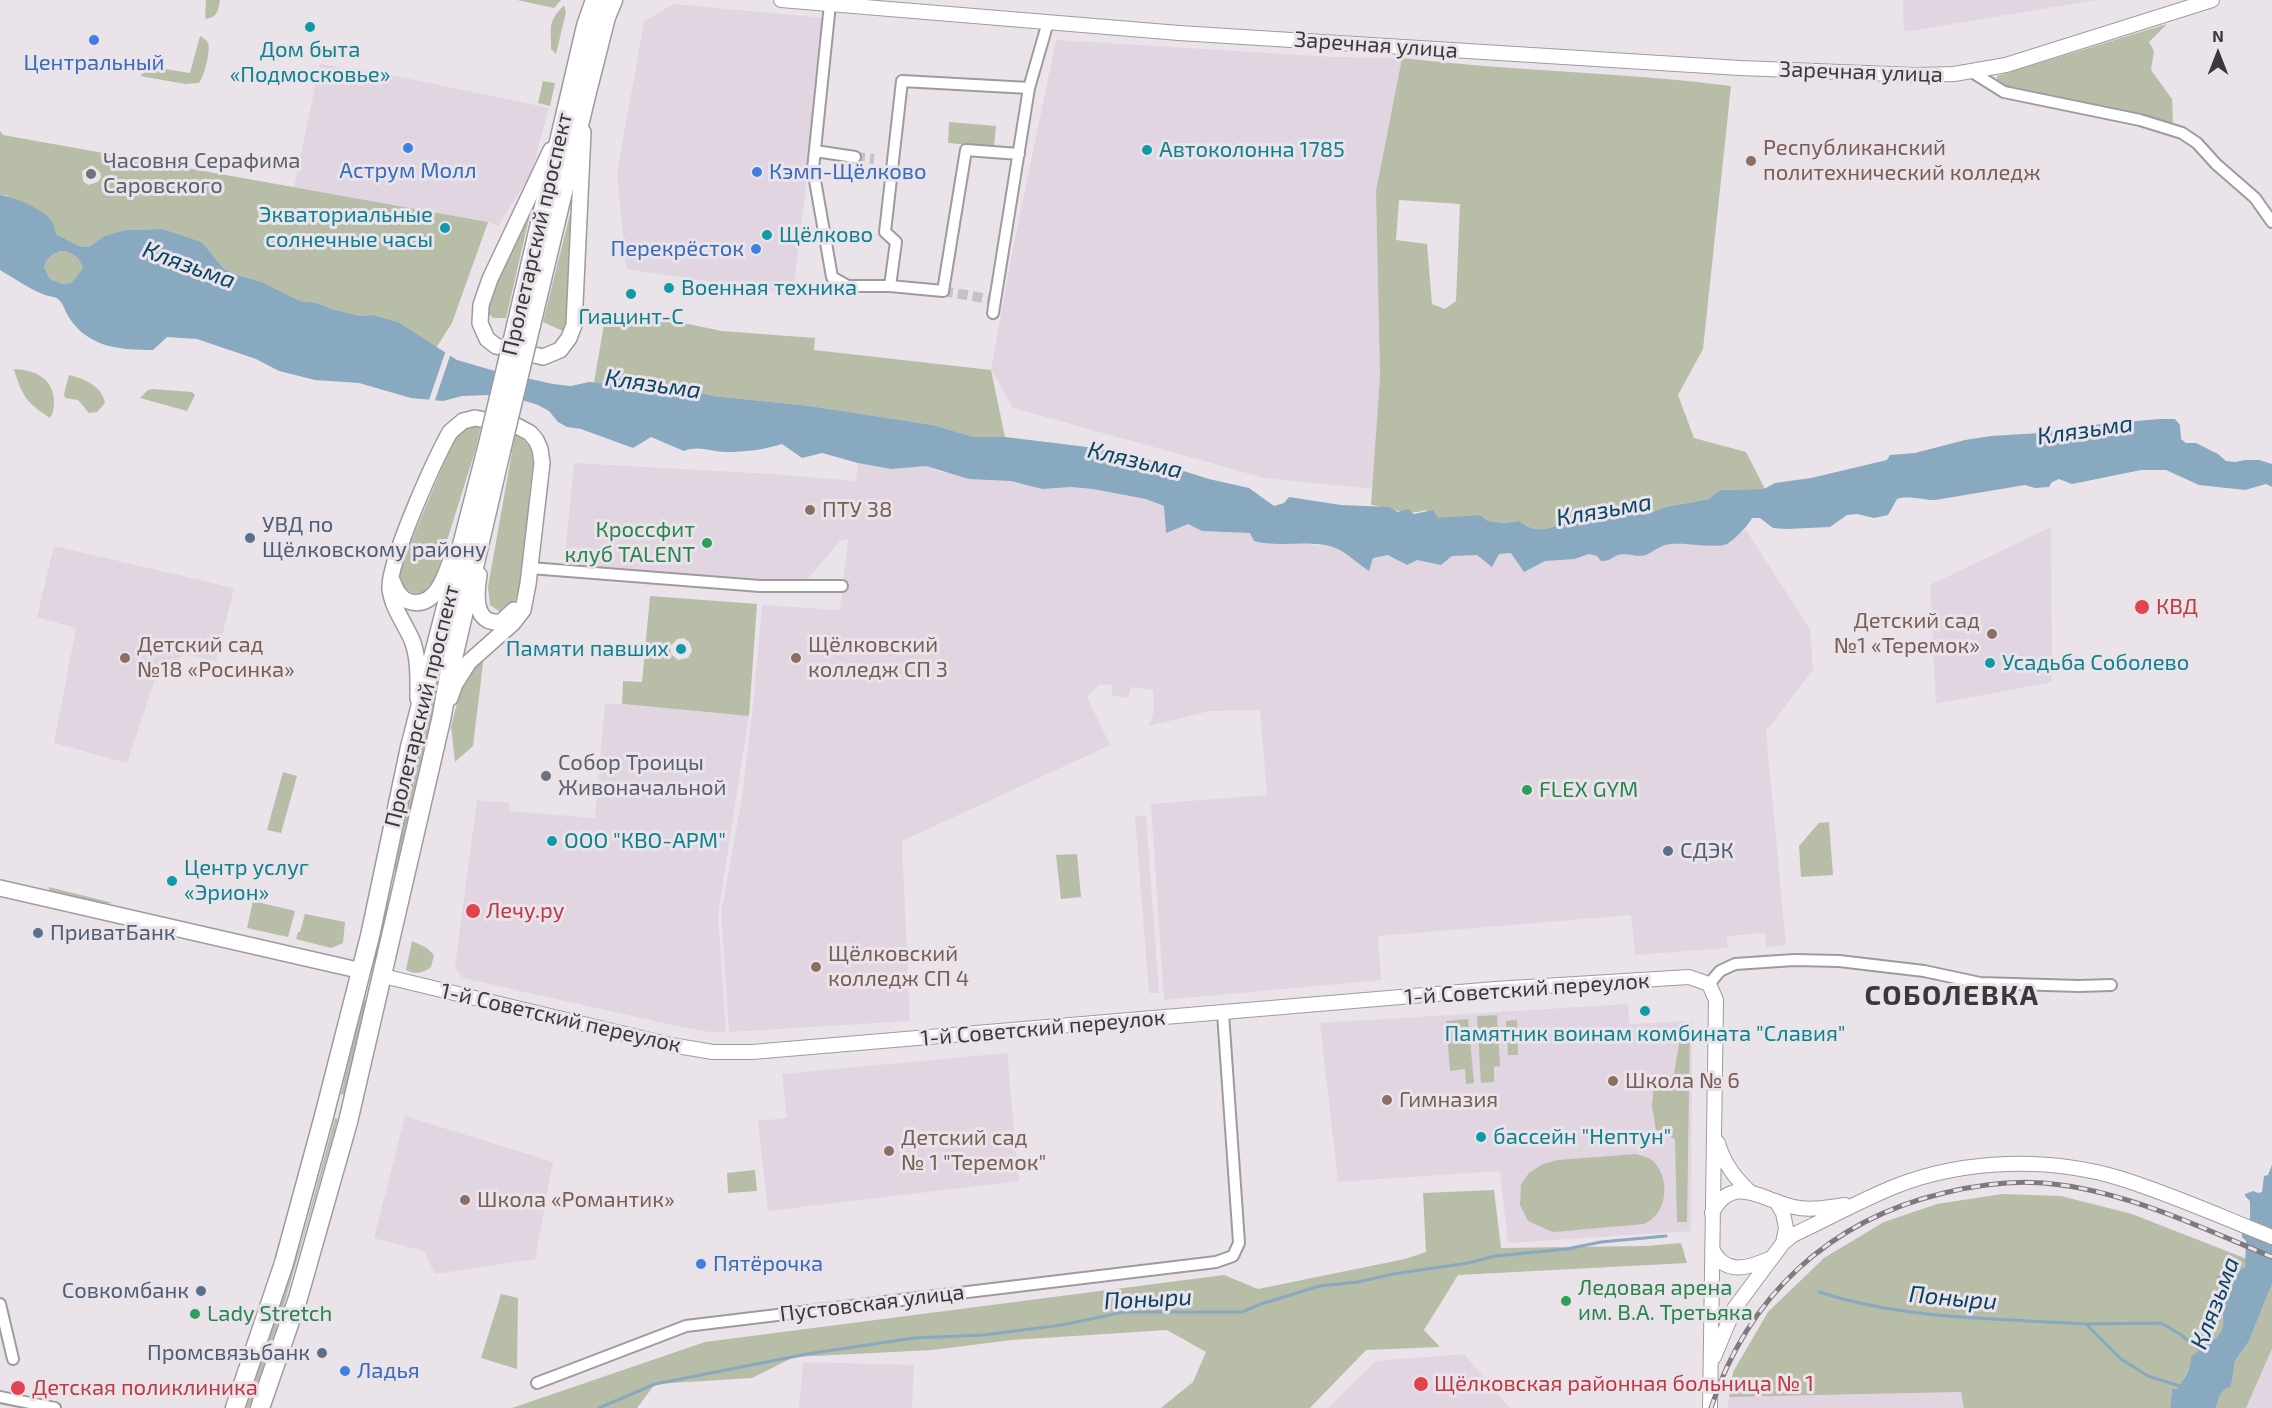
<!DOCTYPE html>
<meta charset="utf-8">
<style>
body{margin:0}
#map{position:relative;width:2272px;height:1408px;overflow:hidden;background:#eae3ea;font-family:"Exo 2",sans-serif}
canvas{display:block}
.north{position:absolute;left:2188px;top:24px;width:60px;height:60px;-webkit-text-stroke:4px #eae3ea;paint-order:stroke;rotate:0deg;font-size:16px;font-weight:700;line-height:24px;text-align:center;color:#3b383b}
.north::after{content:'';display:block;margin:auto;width:21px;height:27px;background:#3b383b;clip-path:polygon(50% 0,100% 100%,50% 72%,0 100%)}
</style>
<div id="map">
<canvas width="2272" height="1408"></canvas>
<div class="north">N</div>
</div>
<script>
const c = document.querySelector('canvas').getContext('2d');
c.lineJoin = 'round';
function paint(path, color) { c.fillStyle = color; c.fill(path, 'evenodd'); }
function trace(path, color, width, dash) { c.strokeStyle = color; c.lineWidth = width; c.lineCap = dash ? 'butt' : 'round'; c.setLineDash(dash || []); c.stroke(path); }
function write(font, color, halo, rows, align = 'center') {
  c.font = font + ' "Exo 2",sans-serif'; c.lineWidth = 6; c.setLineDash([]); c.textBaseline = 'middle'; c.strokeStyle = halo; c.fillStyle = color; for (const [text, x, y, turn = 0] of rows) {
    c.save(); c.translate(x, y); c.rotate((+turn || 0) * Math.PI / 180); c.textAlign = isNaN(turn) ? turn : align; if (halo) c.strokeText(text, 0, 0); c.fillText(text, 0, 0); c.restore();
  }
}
const built = new Path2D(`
 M1903,0H2096L1904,32Z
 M673,4L826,18L793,294L626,269L617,173L644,22Z
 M1056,40L1333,57L1402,58L1376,191L1380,377L1373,489L1265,478L1013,408L991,370L1012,254Z
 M320,64L400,77L549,108L531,174L498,226L488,222L294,187Z
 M574,463L771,474L856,481L858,463L891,469L926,466L941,472L1011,481L1042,489L1071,487L1093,489L1146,499L1164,506L1188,524L1202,531L1250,533L1304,544L1334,547L1368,570L1373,558L1388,555L1407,565L1417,560L1441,565L1452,556L1459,555L1512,553L1524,571L1545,561L1589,554L1597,556L1629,554L1644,556L1654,549L1669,544H1702L1715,547L1727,544L1737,534L1746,530L1810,629L1813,670L1766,731L1786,945L1766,947L1765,933L1727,936L1728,948L1635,955L1631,915L1378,936L1381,980L1164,1000L1151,804L1267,795L1260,710L1210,711L1149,726L1154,711L1153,690L1131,687L1128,698L1111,695L1113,685L1100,684L1087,697L1110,745L902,841L910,1021L729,1032L721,913L742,798L753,705L762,605L840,610L848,539L840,541L805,582L564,566Z
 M2051,527L2052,682L1936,704L1930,585Z
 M54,546L234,588L216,661L185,654L169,665L155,679L127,763L54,743L76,628L37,617Z
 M605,703L749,716L718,914L726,1032H711L677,1026L463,978L455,967L477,800L509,803V811L595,818Z
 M1135,816H1146L1159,993H1149Z
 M1628,1004L1629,1024L1692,1021L1691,1231L1508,1243L1500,1171L1338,1182L1320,1023Z
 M1007,1053L1019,1181L768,1211L758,1121L787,1118L782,1074Z
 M405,1116L553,1162L535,1259L435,1274L424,1251L374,1238Z
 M2272,1349V1408H2246L2272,1350Z
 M1464,1354L1510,1408H1328L1376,1361Z
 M803,1362L914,1365L912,1408H799Z
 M1962,1392L1964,1408H1728L1729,1397Z`);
const green = new Path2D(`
 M206,0H220C218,10 218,17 206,19L205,16Z
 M517,0H561L554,8Z
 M564,5L566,12L556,54L551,49C552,27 546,24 564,5Z
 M2167,24L2149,42L2154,51L2151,70L2172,99L2173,123L2005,87L1997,82V76Z
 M200,36C203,38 206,39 208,43C211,50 204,77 199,83L185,84L140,76L145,72L146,66L190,73Z
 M1402,58C1511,71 1622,72 1731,86L1703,349L1678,395L1694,438L1746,452L1765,489L1720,490L1709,499L1666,507L1645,515L1628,512L1597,522L1595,518C1587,518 1577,518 1570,521C1549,527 1539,536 1519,521L1504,523L1488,521L1480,515L1446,519L1438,518L1425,510C1406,517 1390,507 1371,505L1380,377L1376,191ZM1399,200L1460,204L1456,301L1445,309L1432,304L1427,244L1396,240Z
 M543,81L555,83L550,106L538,103Z
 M949,122L996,126L994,147L948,143Z
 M0,131L3,135L488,222L452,323L436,348L398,322L374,315L361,316L332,309L317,303L300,301L262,282L238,275L224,269L202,242L163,229L125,230L104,236L89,247L79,246L56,234L51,219L6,195H0ZM92,165L100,172L101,177L98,182L88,185L83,181L82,171Z
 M572,206L569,309L565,332L543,322Z
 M531,210L506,318H493L486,311L493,287Z
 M63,251C74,252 79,258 83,268L71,283L63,284L50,279L44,267C47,257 52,254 63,251Z
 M606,313L644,315L722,331L815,338L814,350L991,370L1005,437H974L933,425L810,406L713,396L690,390L658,392L654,389H642L635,384L594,382Z
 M12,369C32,370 51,375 54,399C54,406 54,412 50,418C26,402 23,397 14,370Z
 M69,375C85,379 102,386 105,403L97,412L89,413L78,400L65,398L64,394Z
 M153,389L192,392L195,395L187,411L140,398L148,390Z
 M474,425H481L476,448L435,579L424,592L414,594L406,589L399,579L403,561L452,444L463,430Z
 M515,435C529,441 532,448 533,463L520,586L514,604L502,613L490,605L488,587Z
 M650,596L757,604L749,716L622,704L623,681L642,682ZM684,638L690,643L692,651L688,658L678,660L671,654L670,647L677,639Z
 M455,602L457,604L395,881V861L401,834Z
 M484,655L473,746L455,762L451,727L462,683Z
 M283,772L297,776L281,833L267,830Z
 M1829,822L1833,875L1801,877L1799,846L1819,823Z
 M1077,854L1081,897L1061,899L1056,855Z
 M49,887L113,903L105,904L49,890Z
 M253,901L295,911L288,937L247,928Z
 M305,914L345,922L343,943L331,948L296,939L298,932H300Z
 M412,941L427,948L434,955L431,967C423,973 415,975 406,970Z
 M363,1000L366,1001L345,1095L341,1094Z
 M1497,1015L1500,1066L1494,1067V1082L1481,1083L1477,1016Z
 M1468,1019L1474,1083L1466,1084L1465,1069L1450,1071L1446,1021Z
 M1517,1020L1518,1055H1508L1506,1021Z
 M1682,1026H1690L1687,1222H1677L1675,1139L1656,1130L1652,1106L1654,1083L1674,1074Z
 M335,1118L338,1119L282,1311L249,1408H246L303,1236Z
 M1636,1154C1642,1156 1649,1157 1654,1162C1671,1180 1667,1214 1644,1224L1553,1232L1528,1221L1520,1205L1521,1184L1529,1173L1543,1164L1558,1160Z
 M755,1170L757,1191L728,1193L727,1173Z
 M1494,1190L1501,1248L1646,1246L1681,1243L1687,1263L1458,1275L1424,1330L1440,1347L1366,1350L1310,1408H1161L1193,1382L1206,1352L1167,1330L1012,1340L932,1350L794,1357L752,1378L655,1384L637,1408H512L705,1342L1224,1275L1258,1289L1405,1259L1426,1252L1423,1193Z
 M2002,1194L2061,1196L2132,1214L2247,1259C2245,1267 2239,1274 2232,1278L2223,1276L2217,1279C2231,1289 2226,1292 2223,1306L2215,1301L2220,1307L2224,1324L2219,1336L2213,1342L2207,1343L2192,1362L2178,1389L2172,1388L2170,1408H1964L1961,1392L1729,1397L1733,1372L1768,1312L1824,1258L1884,1222L1937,1204Z
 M2272,1284V1349L2246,1408H2216C2219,1397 2220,1390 2231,1387L2235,1361L2249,1341Z
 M501,1294L518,1298L517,1369L481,1358Z`);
const water = new Path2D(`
 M0,195C13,196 44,210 51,220C54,224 55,230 56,234L79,246L89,247L104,236L125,230L163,229L202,242L224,269L238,275L262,282L300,301L317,303L332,309L361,316L374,315L398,322L457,360L495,371L553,384L571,386L589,382L608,383L614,376L629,375C643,395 645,383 658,392L690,390L713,396L810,406L933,425L974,437H1005L1120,451L1209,479L1249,488L1274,506L1284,503L1289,497L1341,505L1389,507L1398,512L1408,509L1414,514L1433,510L1438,518L1480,515L1488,521L1504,523L1519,521C1539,536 1549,527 1570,521C1578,518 1587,518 1595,518L1598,522L1628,512L1645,515L1666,507L1709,499L1720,490L1764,489L1775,483L1811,478L1887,460L1890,455L1915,453L1965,440L1991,436L2040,433L2082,426L2159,419H2175L2180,425L2181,439L2186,443H2196L2218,454L2226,461L2235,462L2245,460H2259L2272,464V487L2266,484L2245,490L2199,485L2166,470H2141L2072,484L2059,479L2052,482L2049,487L2035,488L2025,485L1935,500C1924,500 1907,495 1897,499L1888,515L1874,518L1857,514L1847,515L1830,527L1787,529L1773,528L1760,518H1752C1748,526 1734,540 1727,544C1717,549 1685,542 1671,544C1661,545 1654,551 1646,555C1638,558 1627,552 1618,555C1611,558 1610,561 1601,561L1597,556L1589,554L1574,559L1545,561L1524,572L1511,553L1499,554L1492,567L1477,555L1452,556L1441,565L1417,560L1407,565L1388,555L1373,558L1369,571C1358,564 1345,551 1333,547C1308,539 1280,548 1254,541L1250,533L1202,531L1188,524L1166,533L1164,506L1146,499L1093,489L1071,487L1042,489L1011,481L969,479L926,466L891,469L858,463L822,453L802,458L782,444C763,450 745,452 726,452C710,452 699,445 684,451L651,437L633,448L581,429L567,427L558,422L549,411L538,405L522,400L487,395L462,396L443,401L411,398L359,383L315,380L279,371L256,359L197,339L167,337L153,350C121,350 90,348 70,319C65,312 64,304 58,299C54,296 50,297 45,295C29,289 14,278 0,270ZM62,251C74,252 79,258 83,268L71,283L63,284L50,279L44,267C47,257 52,254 62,251Z
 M2272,1165V1284L2249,1341L2235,1361L2231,1387C2220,1390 2219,1397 2216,1408H2170L2172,1388L2177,1389C2183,1380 2192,1368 2191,1357L2197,1352L2202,1351L2207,1343C2226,1338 2228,1314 2215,1302L2219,1299L2223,1305L2229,1291L2226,1285L2217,1279L2218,1275L2222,1277L2224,1272L2232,1278L2245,1266L2246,1241L2242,1237V1233L2248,1232V1222L2250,1220V1201L2245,1196V1194L2253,1191L2258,1193L2262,1192L2264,1176L2268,1175Z`);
const pier = new Path2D(`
 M446,350L451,353L434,403H428Z`);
const stream = new Path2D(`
 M1819,1292C1905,1320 1997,1318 2086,1324L2121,1359L2148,1376L2183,1387
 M2086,1324L2161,1323L2180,1334L2204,1353
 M599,1408L655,1384L807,1354L914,1338L983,1335L1062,1325L1124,1312H1242L1261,1304L1320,1286L1358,1282L1393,1274L1468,1263L1495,1256L1567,1249L1601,1242L1666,1236`);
const minorTunnel = new Path2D(`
 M855,157L874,159
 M943,291L995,300`);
const minor = new Path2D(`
 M830,4L813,169L832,277L848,286H890L896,242L885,232L902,81L1029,88L1048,22
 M1972,72L2004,92L2140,120L2182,133L2197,143L2216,164L2255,198L2272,222
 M815,151L855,157
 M890,286L943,291L966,150L1019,154
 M993,313L1029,88
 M530,568L760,586H842
 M1709,984L1720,971L1735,964L1794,960L1839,961L1924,971L1980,983L2079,986L2111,985
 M0,1304L13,1359
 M537,1383L686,1326L1216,1262L1233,1256L1239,1243L1223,1013
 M0,1397L55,1408`);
const tertiary = new Path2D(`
 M781,0L1179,33L1740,68L1916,75L1954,74L2006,65L2212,0
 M383,976L671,1045L713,1052H752L1495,989L1689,977L1709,984L1716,1000L1710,1408
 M1718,1143C1724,1164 1735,1178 1751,1193
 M1712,1213C1733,1172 1763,1201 1794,1207C1810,1211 1828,1207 1845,1205
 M1783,1243L1793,1235C1827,1219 1861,1200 1896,1186C1965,1159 2049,1157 2119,1178C2171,1194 2222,1217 2272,1237
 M1712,1249C1725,1275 1746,1269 1769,1259
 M1714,1357L1734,1309L1783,1243L1786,1228L1783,1213L1776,1201`);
const secondary = new Path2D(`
 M551,150L490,279L481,305L480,323L487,339L496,346L543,357L560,350L569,338L574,325L583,132
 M479,575C476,594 473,625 501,622L514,610
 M393,582C396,591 401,600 411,602C434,607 444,580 450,562
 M418,699C418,679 419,658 412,640C405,624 392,607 390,589C388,562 435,459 450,432L463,421L475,418L517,426L530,433L536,440L540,449L542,463L528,584L523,610L513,623L469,662L455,684L450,698
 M0,888L362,971`);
const primary = new Path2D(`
 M517,322L586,26L595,0
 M531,325L586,96L606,17L613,0
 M235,1408L284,1263L324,1116L370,936L410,747L487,448
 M260,1408L298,1298L348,1122L441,720L450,671L501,451`);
const rail = new Path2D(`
 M1711,1408C1747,1297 1829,1220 1944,1193C1981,1184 2022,1179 2061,1185C2134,1195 2205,1229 2272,1257`);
const primaryBridge = new Path2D(`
 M487,448L517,322
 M501,451L531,325`);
const markers = [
 [310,27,6,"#0f9aa8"],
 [94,40,6,"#3f7fe0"],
 [408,148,6,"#3f7fe0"],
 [1147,150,6,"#0f9aa8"],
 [1751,161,6,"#8d6e63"],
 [757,172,6,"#3f7fe0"],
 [91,174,6,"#6b7280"],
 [445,228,6,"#0f9aa8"],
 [767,235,6,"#0f9aa8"],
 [756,249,6,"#3f7fe0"],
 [669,288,6,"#0f9aa8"],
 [631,294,6,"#0f9aa8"],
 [810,510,6,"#8d6e63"],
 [250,538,6,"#5c6f8a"],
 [707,543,6,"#2e9e5b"],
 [2142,607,8,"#e0444e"],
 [1992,634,6,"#8d6e63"],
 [681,649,6,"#0f9aa8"],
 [125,658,6,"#8d6e63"],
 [796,658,6,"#8d6e63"],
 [1990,663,6,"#0f9aa8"],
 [546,776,6,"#6b7280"],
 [1527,790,6,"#2e9e5b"],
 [552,841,6,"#0f9aa8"],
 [1668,851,6,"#5c6f8a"],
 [172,881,6,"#0f9aa8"],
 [473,911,8,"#e0444e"],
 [38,933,6,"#5c6f8a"],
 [816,967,6,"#8d6e63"],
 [1645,1011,6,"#0f9aa8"],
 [1613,1081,6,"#8d6e63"],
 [1387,1100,6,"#8d6e63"],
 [1481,1137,6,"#0f9aa8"],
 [889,1151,6,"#8d6e63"],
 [465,1200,6,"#8d6e63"],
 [701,1264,6,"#3f7fe0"],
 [201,1291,6,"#5c6f8a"],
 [1566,1301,6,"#2e9e5b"],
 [195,1314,6,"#2e9e5b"],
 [322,1353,6,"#5c6f8a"],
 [345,1371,6,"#3f7fe0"],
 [1421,1384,8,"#e0444e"],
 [18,1388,8,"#e0444e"]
];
const streetNames = [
 ["Заречная улица",1376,45,4],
 ["Заречная улица",1861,72,2],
 ["Пролетарский проспект",537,234,-77],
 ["Пролетарский проспект",422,706,-76],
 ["1-й Советский переулок",1527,989,-4],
 ["1-й Советский переулок",561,1018,13],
 ["1-й Советский переулок",1043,1028,-5],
 ["Пустовская улица",872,1303,-7]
];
const cultureNames = [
 ["Дом быта",310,50,"center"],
 ["«Подмосковье»",310,75,"center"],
 ["Автоколонна 1785",1159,150],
 ["Экваториальные",433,215,"right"],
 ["солнечные часы",433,240,"right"],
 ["Щёлково",779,235],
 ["Военная техника",681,288],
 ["Гиацинт-С",631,317,"center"],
 ["Памяти павших",669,649,"right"],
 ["Усадьба Соболево",2002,663],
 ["ООО \"КВО-АРМ\"",564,841],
 ["Центр услуг",184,868],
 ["«Эрион»",184,893],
 ["Памятник воинам комбината \"Славия\"",1645,1034,"center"],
 ["бассейн \"Нептун\"",1493,1137]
];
const shopNames = [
 ["Центральный",94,63,"center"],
 ["Аструм Молл",408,171,"center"],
 ["Кэмп-Щёлково",769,172],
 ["Перекрёсток",744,249,"right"],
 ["Пятёрочка",713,1264],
 ["Ладья",357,1371]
];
const educationNames = [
 ["Республиканский",1763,148],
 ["политехнический колледж",1763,173],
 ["ПТУ 38",822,510],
 ["Детский сад",1980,621,"right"],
 ["№1 «Теремок»",1980,646,"right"],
 ["Детский сад",137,645],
 ["№18 «Росинка»",137,670],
 ["Щёлковский",808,645],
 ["колледж СП 3",808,670],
 ["Щёлковский",828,954],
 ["колледж СП 4",828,979],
 ["Школа № 6",1625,1081],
 ["Гимназия",1399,1100],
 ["Детский сад",901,1138],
 ["№ 1 \"Теремок\"",901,1163],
 ["Школа «Романтик»",477,1200]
];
const worshipNames = [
 ["Часовня Серафима",103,161],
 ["Саровского",103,186],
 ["Собор Троицы",558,763],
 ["Живоначальной",558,788]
];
const serviceNames = [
 ["УВД по",262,525],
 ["Щёлковскому району",262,550],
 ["СДЭК",1680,851],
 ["ПриватБанк",50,933],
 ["Совкомбанк",189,1291,"right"],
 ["Промсвязьбанк",310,1353,"right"]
];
const leisureNames = [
 ["Кроссфит",695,530,"right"],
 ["клуб TALENT",695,555,"right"],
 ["FLEX GYM",1539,790],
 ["Ледовая арена",1578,1288],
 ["им. В.А. Третьяка",1578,1313],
 ["Lady Stretch",207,1314]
];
const healthNames = [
 ["КВД",2156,607],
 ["Лечу.ру",486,911],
 ["Щёлковская районная больница № 1",1434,1384],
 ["Детская поликлиника",32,1388]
];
const waterNames = [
 ["Клязьма",189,265,20],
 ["Клязьма",653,384,8],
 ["Клязьма",2085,430,-8],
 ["Клязьма",1135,460,13],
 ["Клязьма",1604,510,-10],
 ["Поныри",1953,1298,5],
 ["Поныри",1148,1299,-3],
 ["Клязьма",2215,1303,-69]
];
const districtNames = [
 ["СОБОЛЕВКА",1952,996]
];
paint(built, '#e0d5e1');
paint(green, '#b7bda6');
paint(water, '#88a9c0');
paint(pier, '#eae3ea');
trace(stream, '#88a9c0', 3);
trace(minorTunnel, '#c7c1c7', 10, [10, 5]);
trace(minor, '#9f9aa0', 14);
trace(tertiary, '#9f9aa0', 16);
trace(secondary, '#9f9aa0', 18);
trace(primary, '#9f9aa0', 21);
trace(minor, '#fff', 10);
trace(tertiary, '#fff', 14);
trace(secondary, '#fff', 15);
trace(primary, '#fff', 18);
trace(rail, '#7d797d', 5);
trace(rail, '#eae3ea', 3, [9]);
trace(primaryBridge, '#9f9aa0', 21, []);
trace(primaryBridge, '#fff', 18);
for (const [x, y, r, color] of markers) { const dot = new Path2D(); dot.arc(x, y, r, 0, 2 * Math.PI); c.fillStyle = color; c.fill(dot); trace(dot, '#eae3ea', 2); }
write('22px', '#3b383b', '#eae3ea', streetNames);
write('22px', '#0d838f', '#eae3ea', cultureNames, 'left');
write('22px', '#366cbe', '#eae3ea', shopNames, 'left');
write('22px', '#785e54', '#eae3ea', educationNames, 'left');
write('22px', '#5b616d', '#eae3ea', worshipNames, 'left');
write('22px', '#4e5e75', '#eae3ea', serviceNames, 'left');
write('22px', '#27864d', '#eae3ea', leisureNames, 'left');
write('22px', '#be3a42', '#eae3ea', healthNames, 'left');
write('italic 24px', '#074465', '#eae3ea', waterNames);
c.letterSpacing = '1.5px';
write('bold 28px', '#3b383b', '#eae3ea', districtNames);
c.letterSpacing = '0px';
</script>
